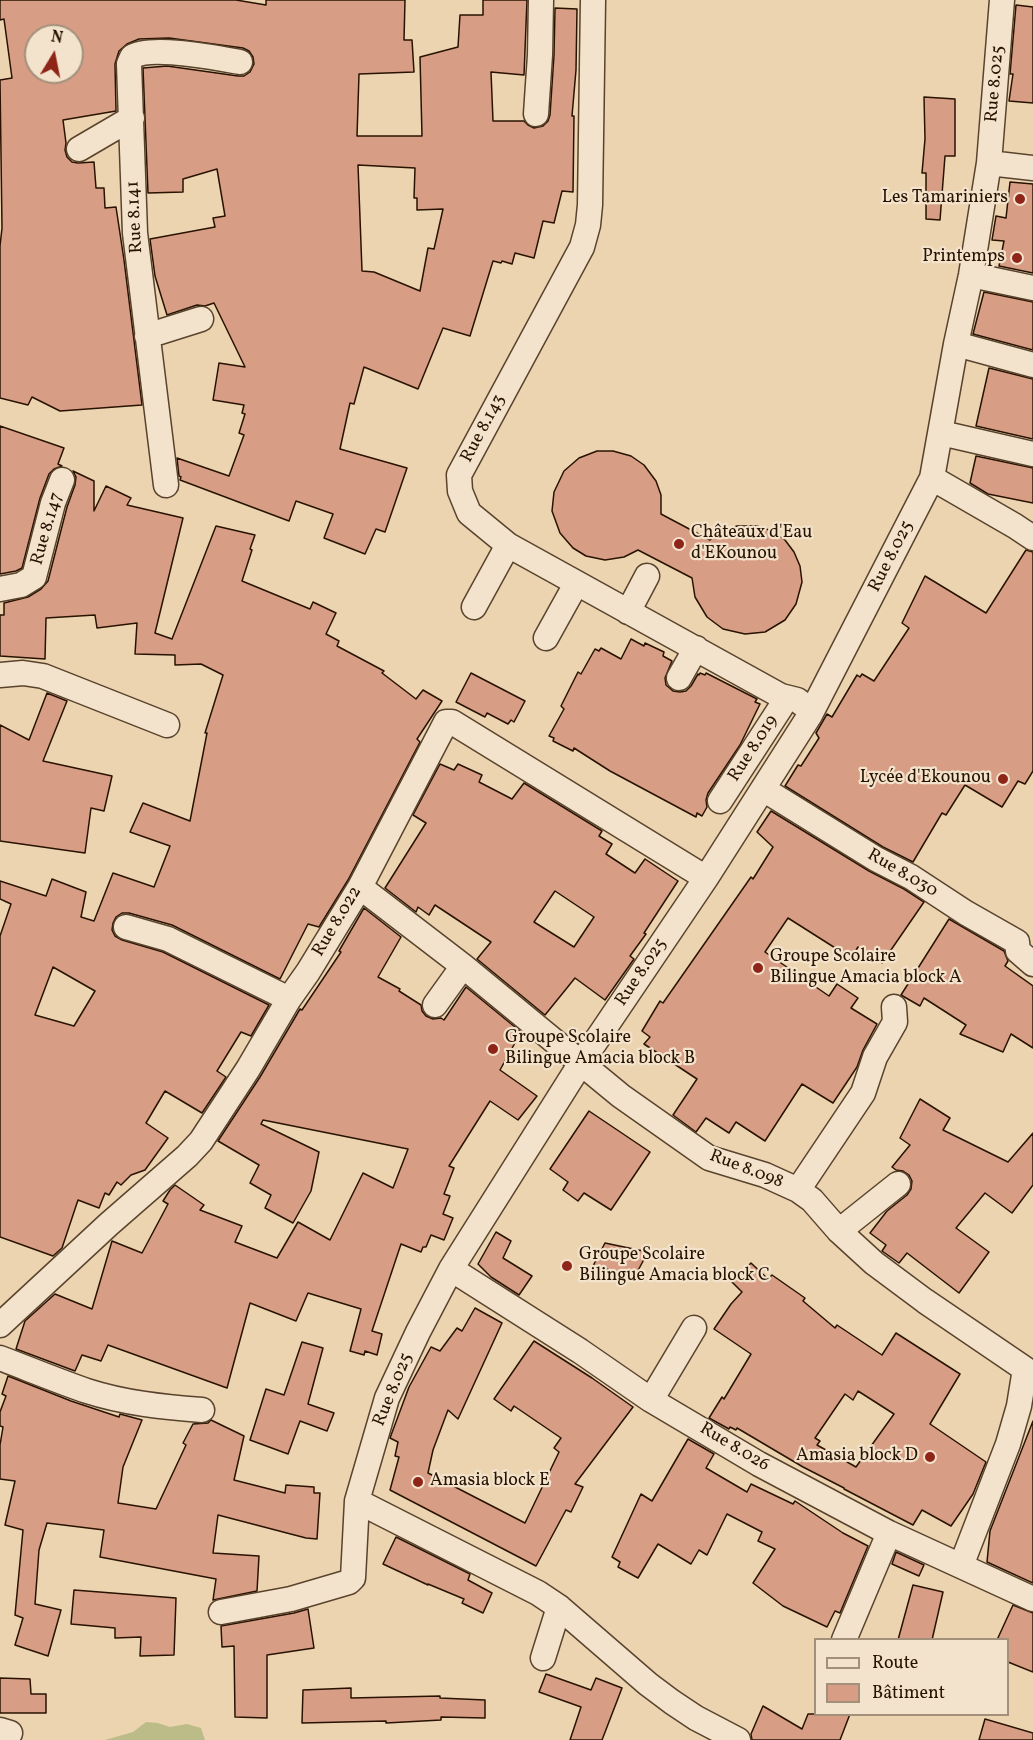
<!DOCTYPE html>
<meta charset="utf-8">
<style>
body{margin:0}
#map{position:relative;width:1033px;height:1740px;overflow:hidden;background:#ecd4b0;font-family:Vollkorn,serif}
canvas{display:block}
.legend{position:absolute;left:814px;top:1638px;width:195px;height:78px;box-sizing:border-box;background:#f3e3cc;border:2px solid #a2907b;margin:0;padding:8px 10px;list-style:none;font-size:18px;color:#281301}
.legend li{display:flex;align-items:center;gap:12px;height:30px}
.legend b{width:30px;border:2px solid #a2907b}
.north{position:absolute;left:24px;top:24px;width:60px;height:60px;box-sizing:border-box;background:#f3e3cc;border:2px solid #a2907b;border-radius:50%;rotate:10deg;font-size:16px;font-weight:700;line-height:24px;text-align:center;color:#281301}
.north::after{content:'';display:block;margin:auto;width:21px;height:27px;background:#8f2418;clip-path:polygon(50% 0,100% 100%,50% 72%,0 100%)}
</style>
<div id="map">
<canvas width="1033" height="1740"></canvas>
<ul class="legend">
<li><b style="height:8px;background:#f3e3cc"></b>Route</li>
<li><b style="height:16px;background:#d89d85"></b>Bâtiment</li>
</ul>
<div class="north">N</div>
</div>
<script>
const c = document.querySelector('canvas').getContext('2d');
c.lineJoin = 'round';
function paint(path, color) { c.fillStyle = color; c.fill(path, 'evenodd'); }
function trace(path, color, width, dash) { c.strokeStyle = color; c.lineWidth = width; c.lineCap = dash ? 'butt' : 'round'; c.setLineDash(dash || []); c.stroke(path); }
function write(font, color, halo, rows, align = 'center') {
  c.font = font + ' Vollkorn,serif'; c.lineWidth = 4.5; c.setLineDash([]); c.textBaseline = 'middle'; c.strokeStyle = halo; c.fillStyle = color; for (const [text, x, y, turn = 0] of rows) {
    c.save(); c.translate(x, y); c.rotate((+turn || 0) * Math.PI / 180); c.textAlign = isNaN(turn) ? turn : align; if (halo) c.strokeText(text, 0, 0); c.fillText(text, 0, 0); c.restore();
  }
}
const green = new Path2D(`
 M146,1722L158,1723L170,1727L187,1724L201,1728L205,1740H105L133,1732Z`);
const building = new Path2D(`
 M0,0H236L266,5V0H405L404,40H412L414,72L359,74L357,136H422L420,57L458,47L460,15H483V0H527L524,75L491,72L493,121H524L528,125L534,128L543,126L548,121L550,115L554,55L555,8L577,9L576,70L572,116H574L573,192L562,191L554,223L543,221L534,258L515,253L512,264L502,261L501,263L493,261L470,336L443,328L418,389L364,367L354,404L350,403L340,449L407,468L385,532L376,529L365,554L324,538L333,514L296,501L289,521L180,480L181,477L179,476L177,458L229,476L244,435L239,433L245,414L242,413L244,405L213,400L219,363L245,367L214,303L205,306L197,305L167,315L155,276L150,239L215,227L213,218L225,216L217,169L183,179V192L148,193L143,68L167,66L238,76H244L250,72L254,64L253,57L249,51L243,48L169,38L139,39L127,44L119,51L115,64L116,111L63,120L66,143L65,150L67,157L72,162L78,163L94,162L96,188H104L105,208L116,207L124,260L142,405L60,411L32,397L28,405L0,398V246L2,228L0,80L12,78L4,19L0,20ZM36,36H72V72H36ZM358,165L415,168L414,198H417V210L443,209L434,249L428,248L420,291L374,272L362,271Z
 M1016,5L1033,7V103L1009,101L1013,74H1010Z
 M924,97L955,99V156H945L940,220L926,219V173H922L925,139Z
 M1010,182L1033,184V273L999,266L1004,241L992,240L996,216L1006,218Z
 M984,292L1033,302V350L973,334Z
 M989,368L1033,379V439L976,426Z
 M0,426L64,448L58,464L62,466L54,469L49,474L40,498L22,568L16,571L0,574Z
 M597,451H613L631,456L644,465L656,481L661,495V514L710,540L723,531L737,526H757L772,531L785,540L794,552L800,566L802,582L796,604L785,620L765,632L745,634L723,629L707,617L695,597L692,578L638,550L624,557L605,560L586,556L573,548L560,533L552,511L554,492L564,471L579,458Z
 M976,456L1033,468V503L988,494L970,483Z
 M73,471L94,481V511L106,486L131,498L127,505L183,518L155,633L172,639L216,526L255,535L250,549L252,550L242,581L310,609L313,602L336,613L326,634L339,641L337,646L384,671L382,673L416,699L423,690L442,701L417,739L420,742L348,880L319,927L308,924L280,979L172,925L129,913H122L116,917L113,923L112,930L115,936L122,940L163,952L269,1005L251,1036L241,1032L217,1071L226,1077L202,1113L165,1091L146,1123L168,1138L145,1170L131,1175L121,1185L117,1182L109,1195L105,1193L99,1208L78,1200L62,1248L53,1256L0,1237V936L11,904L0,899V881L46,896L52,879L86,892L81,917L94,921L113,873L154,887L170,846L130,832L143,803L190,821L207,733H205L223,675L201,664L175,665V655L135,654L137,623L97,628L95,615L46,618L45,659L0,656V615H4V603L28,597L41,589L48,581L67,507L75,485L76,477ZM53,967L95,991L74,1026L35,1015Z
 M1026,550L1033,552V771L1025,784L1018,781L1002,807L965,785L946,815L942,813L913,862L883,847L785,786L798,765L801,766L819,738L816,733L827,714L832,717L857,675L860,677L862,674L874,681L909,628L902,623L925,576L986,613Z
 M631,639L644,646L645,643L664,652L663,656L672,661L665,678L666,685L673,691L680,692L686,691L691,686L698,674L699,675L700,673L705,675L706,673L757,699L755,702L760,704L740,745L708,793L706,800L707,807L702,816L697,813L696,817L610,771L574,748L573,751L553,741L554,738L549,736L564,709L561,706L578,672L581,674L595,649L599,651L601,648L621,659Z
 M471,673L525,701L514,722L511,720L508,724L487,713L485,717L456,702Z
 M47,693L67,701L43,761L112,776L104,811L91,808L85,853L0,841V725L29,740Z
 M440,764L454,770L458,764L482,775L479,782L512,799L524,783L602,831L599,836L612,844L606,854L635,873L645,859L678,881L644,933L646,934L630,956L634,959L605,1000L575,978L545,1015L477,959L491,942L435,905L429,915L418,907L416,912L385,888L426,823L413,815ZM555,891L594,917L574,947L534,922Z
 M771,811L869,871L904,889L924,902L882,963L858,947L851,958L788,918L765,952L829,996L837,984L858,998L851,1008L877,1024L863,1050L857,1067L833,1103L802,1084L765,1141L736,1122L729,1133L706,1118L696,1132L673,1115L697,1079L644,1044L650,1037L642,1031L660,1001L663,1003L751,877L753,879L773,847L757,832Z
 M364,908L401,937L378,977L400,989L399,991L421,1005L422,1011L426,1016L433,1019L441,1018L444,1020L466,987L521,1032L500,1070L537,1096L518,1120L490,1101L449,1166L454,1168L444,1194L450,1196L443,1214L453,1218L444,1240L431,1235L426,1247H423L421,1252L401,1244L372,1331L382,1334L377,1355L365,1351L364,1355L350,1351L361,1309L308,1293L296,1321L250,1303L227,1388L108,1345L101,1361L82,1355L75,1371L16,1349L25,1321L55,1294L92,1309L112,1241L142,1253L168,1204L163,1201L170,1190L175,1185L204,1205L200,1210L242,1226L235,1242L277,1258L298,1222L330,1240L363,1173L393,1188L408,1149L263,1120L261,1124L319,1152L311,1191L293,1223L265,1208L271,1195L250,1183L259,1165L218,1141L260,1077L300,1009L302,1010L341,952L339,951Z
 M949,919L1004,951L1008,961L1005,966L1033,986V1048L1011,1034L1003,1052L960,1034L966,1025L924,998L920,1006L901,995Z
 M920,1099L950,1118L943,1130L1008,1162L1033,1133V1185L1012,1213L985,1193L956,1228L989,1252L959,1293L907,1253L899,1263L882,1251L886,1245L870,1233L887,1211L907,1195L911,1189L912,1181L909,1175L903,1171L896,1170L892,1167L910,1145L900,1138Z
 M589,1111L650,1152L611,1210L584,1193L578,1201L563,1190L568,1182L550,1169Z
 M496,1232L511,1241L503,1258L532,1276L519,1295L491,1277L478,1264Z
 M605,1243L648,1252L635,1276L593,1266Z
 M751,1263L768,1279L772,1275L805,1298L803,1301L835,1328L837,1325L882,1355L896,1333L960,1374L930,1424L986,1462L973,1494L951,1526L922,1510L913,1525L844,1489V1488L803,1467L737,1428L736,1430L730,1427L729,1429L709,1418L722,1397L724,1399L751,1354L714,1329L731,1304L742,1292L732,1282ZM858,1391L894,1414L856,1467L817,1445L820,1441L815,1438L845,1394L853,1400Z
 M475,1308L502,1323L458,1419L448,1410L433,1450L428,1473L525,1523L559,1452L554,1448L561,1438L514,1406L511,1411L494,1399L534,1341L592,1378L633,1407L575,1484L583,1487L571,1512L566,1510L536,1566L390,1490L399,1457L395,1456L398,1442L390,1438L409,1387L431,1347L440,1351L457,1328L462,1331Z
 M302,1342L323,1348L308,1404L334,1413L327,1431L300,1421L288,1454L250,1440L266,1389L284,1395Z
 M8,1376L71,1401L119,1417L120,1414L142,1420L123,1467L118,1503L156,1509L186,1445L183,1443L193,1424L208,1423L211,1420L244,1436L234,1480L285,1493L286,1485L314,1487V1493H320L317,1539L306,1538L218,1515L213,1553L259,1556L257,1591L213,1600L216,1579L100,1557L104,1530L47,1523L39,1550L35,1604L61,1610L48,1656L15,1645L23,1618L15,1615L23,1530L5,1525L15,1481L0,1479V1445L3,1427L0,1426V1412L6,1396L2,1394Z
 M1033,1421V1583L987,1562L990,1531Z
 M688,1439L714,1454L706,1468L747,1492L751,1484L793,1504L795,1501L843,1533L868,1546L840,1613L835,1611L827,1627L783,1606L753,1583L775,1549L758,1541L762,1532L727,1514L707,1555L699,1550L691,1564L658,1544L638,1578L618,1567L620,1562L612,1557L641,1494L652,1501Z
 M396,1537L470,1574L468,1580L492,1593L483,1613L462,1603L464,1599L428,1584V1585L383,1564Z
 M896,1552L924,1565L919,1576L892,1564Z
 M913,1585L943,1592L932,1640H898Z
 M74,1590L176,1598L174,1655L140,1656L141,1637L115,1638V1628L71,1624Z
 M1013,1605L1033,1613V1672L1008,1662V1640H997Z
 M308,1609L314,1648L267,1655V1718L235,1717L234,1646L222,1647L221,1626L294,1613Z
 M546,1674L591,1690L596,1678L622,1688L602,1740H570L581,1707L539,1692Z
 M0,1678L30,1679L31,1694H46V1713H0Z
 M351,1688V1698L440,1696V1698L485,1700V1718L441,1717V1720L386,1723V1721L302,1723L303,1690Z
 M763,1706L802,1729L808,1714H850L840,1740H752L751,1734Z
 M985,1719L1033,1733V1740H979Z`);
const minor = new Path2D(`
 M593,0L590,205L588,225L582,247L459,475L460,491L469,513L508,545L781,696L797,700L812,711
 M536,114L540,55L541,0
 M79,149L132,118
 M989,163L1033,168
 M971,275L1033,288
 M147,336L201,319
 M956,344L1033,365
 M941,433L1033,454
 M932,478L1015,526L1033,538
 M166,485L135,233L129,64L132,57C150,45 217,58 240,62
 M0,589L21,585L34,577L53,503L62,480
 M474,607L508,545
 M628,612L647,576
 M546,638L576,584
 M0,675L23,673L43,676L167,725
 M679,678L696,648
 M763,789L876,859L911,877L966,913L1017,942L1018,951L1033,964
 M720,801L781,707L783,700L781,696
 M360,887L463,966L621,1096L709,1158L765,1175L798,1190L812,1200L839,1231L874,1263L925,1301L1025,1369L1019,1406L1008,1444L961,1566
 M126,927L168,939L289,999
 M435,1005L463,966
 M798,1190L863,1093L875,1057L895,1022L894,1007
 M839,1231L898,1184
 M451,1269L580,1351L651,1400L759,1464L889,1533L1033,1599
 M0,1325L109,1224L187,1156L201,1141L248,1069L289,999L308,972L360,887L446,722H452L706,878
 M0,1358C29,1369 58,1381 87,1391C124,1403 163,1407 202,1410
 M651,1400L694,1328
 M357,1501L538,1593L559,1607L648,1684L672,1702L696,1718L738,1740
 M221,1612L291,1599L349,1582L353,1578L357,1501L387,1398L418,1332L451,1269L581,1063L706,878L810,715L932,478L956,344L971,275L989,163L1002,0
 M844,1640L889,1533
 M543,1658L559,1607
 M0,1730L10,1733`);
const markers = [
 [1020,199,6,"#8f2418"],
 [1017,258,6,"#8f2418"],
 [679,544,6,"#8f2418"],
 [1003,779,6,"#8f2418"],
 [758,968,6,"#8f2418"],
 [493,1049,6,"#8f2418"],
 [567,1266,6,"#8f2418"],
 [930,1457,6,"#8f2418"],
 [418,1482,6,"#8f2418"]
];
const streetNames = [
 ["Rue 8.025",996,84,-85],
 ["Rue 8.141",136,217,-93],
 ["Rue 8.143",484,429,-62],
 ["Rue 8.147",48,529,-74],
 ["Rue 8.025",892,557,-63],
 ["Rue 8.019",754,749,-57],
 ["Rue 8.030",902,874,30],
 ["Rue 8.022",338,922,-59],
 ["Rue 8.025",642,973,-56],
 ["Rue 8.098",746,1170,21],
 ["Rue 8.025",394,1390,-68],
 ["Rue 8.026",734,1448,31]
];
const poiNames = [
 ["Les Tamariniers",1008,199,"right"],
 ["Printemps",1005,258,"right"],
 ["Châteaux d'Eau",691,534],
 ["d'EKounou",691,555],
 ["Lycée d'Ekounou",991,779,"right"],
 ["Groupe Scolaire",770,958],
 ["Bilingue Amacia block A",770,979],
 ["Groupe Scolaire",505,1039],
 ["Bilingue Amacia block B",505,1060],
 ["Groupe Scolaire",579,1256],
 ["Bilingue Amacia block C",579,1277],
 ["Amasia block D",918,1457,"right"],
 ["Amasia block E",430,1482]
];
paint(green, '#bbbc88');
paint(building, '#d89d85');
trace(building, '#281301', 1.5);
trace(minor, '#59432d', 27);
trace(minor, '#f3e3cc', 24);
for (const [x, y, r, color] of markers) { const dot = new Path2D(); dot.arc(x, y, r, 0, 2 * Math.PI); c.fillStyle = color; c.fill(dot); trace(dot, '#f3e3cc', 2); }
write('18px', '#281301', '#f3e3cc', streetNames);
write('18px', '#281301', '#f3e3cc', poiNames, 'left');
</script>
